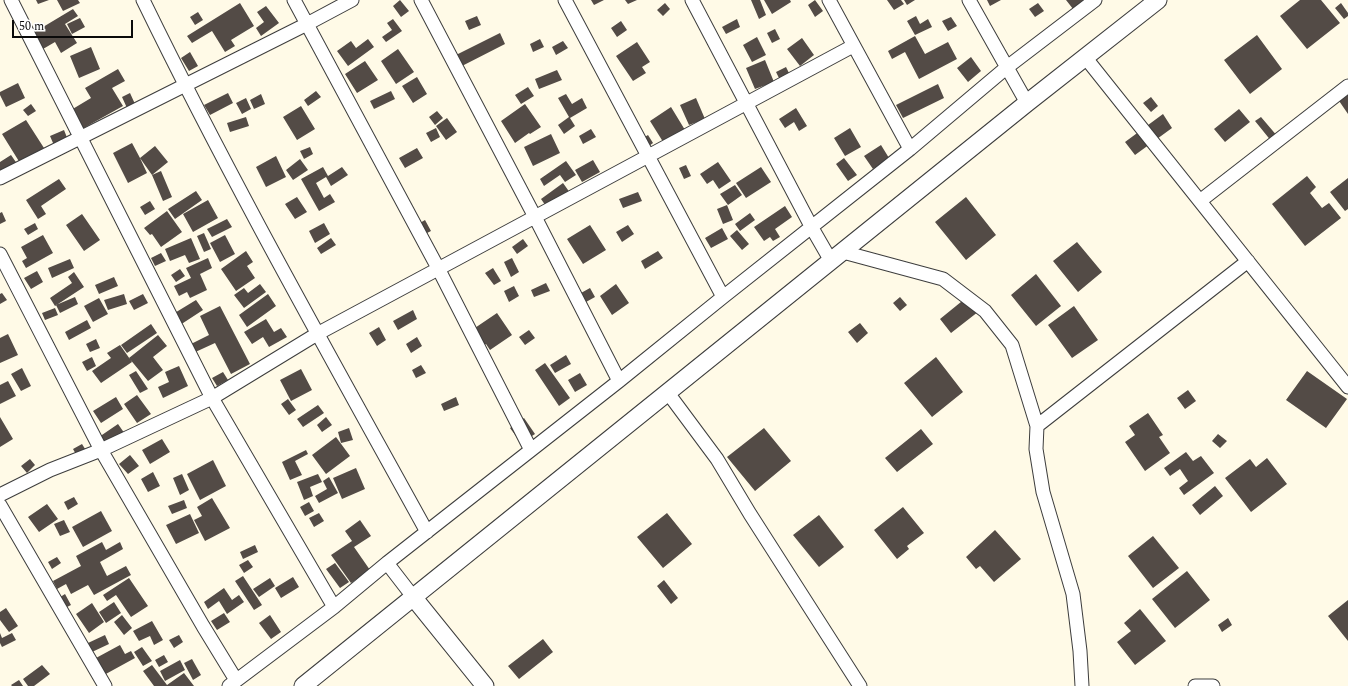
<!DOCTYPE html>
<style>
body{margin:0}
#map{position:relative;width:1348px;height:686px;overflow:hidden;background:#fffae7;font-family:Spectral,serif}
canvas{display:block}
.scale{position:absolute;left:12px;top:20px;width:121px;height:18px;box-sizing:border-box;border:2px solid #0a0a0a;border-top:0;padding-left:5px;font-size:12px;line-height:14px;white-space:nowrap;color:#0a0a0a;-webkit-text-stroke:3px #fff;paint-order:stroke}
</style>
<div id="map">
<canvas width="1348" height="686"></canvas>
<div class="scale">50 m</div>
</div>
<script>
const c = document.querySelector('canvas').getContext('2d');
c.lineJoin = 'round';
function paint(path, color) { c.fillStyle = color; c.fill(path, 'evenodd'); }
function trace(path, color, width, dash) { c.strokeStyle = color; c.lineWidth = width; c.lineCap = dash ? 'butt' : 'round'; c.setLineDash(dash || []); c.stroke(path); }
const building = new Path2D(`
 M36,0H49L38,4Z
 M57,0H78L80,3L63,11Z
 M400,0L409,11L401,17L393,6Z
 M591,0H604L594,5Z
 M625,0H637L628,4Z
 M751,0H760L766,15L759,19Z
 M764,0H790L791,2L772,14Z
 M815,0L823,11L815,17L808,5Z
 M887,0H901L904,4L894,10Z
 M904,0H915L907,5Z
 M987,0H1001L990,6Z
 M1066,0H1095L1077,14Z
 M1300,0H1321L1340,23L1307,49L1280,16Z
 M240,3L254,26L231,40L235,46L225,52L212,31L192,43L187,36Z
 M665,3L670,9L663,16L657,10Z
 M1038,3L1044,11L1035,17L1029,9Z
 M1341,3L1348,13V16L1344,19L1335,8Z
 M266,6L279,23L261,36L256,28L264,22L257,12Z
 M73,9L78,16L65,24L77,43L61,53L55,42L43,49L33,33Z
 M198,12L203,20L195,25L190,17Z
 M477,16L481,25L469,30L465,21Z
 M916,16L920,24L928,19L932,27L915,35L907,21Z
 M951,17L957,26L948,31L942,21Z
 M80,18L85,27L72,34L67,24Z
 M393,19L402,31L386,42L382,37L392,30L387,23Z
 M737,19L740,27L726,34L722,27Z
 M621,21L627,30L617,37L611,28Z
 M775,29L780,39L772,43L767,33Z
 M500,33L505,44L460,67L454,56Z
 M1257,35L1282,69L1250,94L1224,60Z
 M915,36L925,54L948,42L957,59L919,79L905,52L892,59L888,51Z
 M757,37L766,55L752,62L743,45Z
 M802,38L814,55L800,66L787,49Z
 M368,39L374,47L348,66L337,51L351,41L356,48Z
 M540,39L544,47L533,52L530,44Z
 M563,41L568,48L556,55L552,47Z
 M637,42L650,62L642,67L646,73L633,81L616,56Z
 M91,47L100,69L79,78L70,56Z
 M398,49L414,72L396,84L381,61Z
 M190,52L198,66L189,71L181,58Z
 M971,57L981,71L968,82L957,68Z
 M765,60L774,82L755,89L746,68Z
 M365,61L378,80L357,93L345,74Z
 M786,67L791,77L781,82L776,72Z
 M118,69L125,81L112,88L123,106L82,129L71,110L91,98L85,88Z
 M557,70L562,80L539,89L535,79Z
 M417,77L427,94L413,103L402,86Z
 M18,83L25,98L6,107L0,95V92Z
 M938,84L944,98L903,118L896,105Z
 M1348,86V114L1335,95Z
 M528,87L534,96L521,104L515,95Z
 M316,91L321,97L308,106L304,100Z
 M391,91L395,99L374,109L370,101Z
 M130,93L135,104L127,108L122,97Z
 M228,93L233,103L210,115L204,105Z
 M261,94L265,104L254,109L250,100Z
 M566,94L572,104L582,98L587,108L570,118L575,126L564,134L558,125L569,117L558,98Z
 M1151,97L1158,106L1151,112L1143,103Z
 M246,98L251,109L242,114L236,103Z
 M696,98L705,119L689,125L680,105Z
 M31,104L36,111L28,116L23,110Z
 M525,104L541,127L530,134L529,133L515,143L501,121Z
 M301,106L315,129L297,140L283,117Z
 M671,107L685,130L665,145L650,121Z
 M796,108L807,126L799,131L794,122L785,128L779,119Z
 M1239,109L1250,122L1225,142L1214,129Z
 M437,111L443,118L435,125L429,117Z
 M1163,114L1172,128L1135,155L1125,142Z
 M246,117L249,126L230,132L227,123Z
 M1261,117L1278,137L1272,142L1255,121Z
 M447,118L457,132L446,140L436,126Z
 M26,120L44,148L20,163L2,134Z
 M436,128L440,137L431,142L426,133Z
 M850,128L861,147L845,156L834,138Z
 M591,129L596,137L583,144L579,136Z
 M64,130L70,145L56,150L50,136Z
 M551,134L560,153L533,166L524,147Z
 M648,135L653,143L645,149L640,140Z
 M132,143L140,158L155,146L168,162L152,175L140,158L147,173L128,183L113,153Z
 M881,145L889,158L873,169L864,156Z
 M310,147L313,154L304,159L300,151Z
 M417,148L423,158L405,168L399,158Z
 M11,155L20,168L0,175V162Z
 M276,156L286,177L266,187L256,167Z
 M844,158L857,175L848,181L836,164Z
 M300,159L308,170L293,180L286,170Z
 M593,160L600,172L582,182L575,170Z
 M566,161L576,175L565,182L560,175L544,186L540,179Z
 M718,162L731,181L719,189L713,180L707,184L700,174Z
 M686,165L691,176L684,179L679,168Z
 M323,167L328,176L342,167L348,175L331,186L326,177L316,183L324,198L330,194L335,202L319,211L301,179Z
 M761,167L771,182L746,198L736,183Z
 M161,171L172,197L163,201L152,175Z
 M1307,176L1316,187L1310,193L1322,208L1329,203L1341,218L1305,246L1272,204Z
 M1348,178V209L1345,211L1330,192Z
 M59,179L66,189L41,206L46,214L38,219L26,200Z
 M563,183L573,197L550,212L541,199Z
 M735,185L742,195L728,205L720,194Z
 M196,191L202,200L175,219L168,209Z
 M638,192L642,201L623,208L619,199Z
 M297,197L307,212L295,219L285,204Z
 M966,197L996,235L966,260L935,222Z
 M208,200L218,218L193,232L183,214Z
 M150,201L155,209L145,215L140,207Z
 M727,205L733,220L723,224L717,209Z
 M785,206L792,217L775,229L780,237L773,241L770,237L764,241L754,227Z
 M167,211L182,232L161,247L152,234L150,235L144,228Z
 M2,212L6,221L0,224V213Z
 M750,213L755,220L740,231L735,224Z
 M82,214L100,240L84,251L66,225Z
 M227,219L232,227L212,237L207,229Z
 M425,220L431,231L419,237L413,227Z
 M35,223L38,229L28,235L24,229Z
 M324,223L330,234L315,243L309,231Z
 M590,225L606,250L583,264L567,239Z
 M628,225L634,234L622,242L616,232Z
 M722,228L728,239L711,248L705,238Z
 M737,230L749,244L742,250L730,236Z
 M204,233L211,249L204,252L197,236Z
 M43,235L53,253L26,268L22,261L27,258L21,247Z
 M225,235L235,254L220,262L210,243Z
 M191,238L200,259L189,263L185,255L170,261L165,249Z
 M331,238L336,245L321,254L317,248Z
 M523,239L528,246L517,254L512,247Z
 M1077,242L1102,272L1078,292L1053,261Z
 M246,251L253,262L247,266L255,278L236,291L221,269Z
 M658,251L663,258L645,269L641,261Z
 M161,253L166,261L155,266L151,258Z
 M208,258L212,268L200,274L207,290L190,298L187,292L179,296L174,286L191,278L186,268Z
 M512,258L519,272L511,277L504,262Z
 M70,259L74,268L52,278L48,268Z
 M493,268L501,281L494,285L485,273Z
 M180,269L185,276L176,282L171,275Z
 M37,271L43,282L31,289L24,278Z
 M74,272L84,287L55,306L50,298L72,283L68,277Z
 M1036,274L1061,306L1036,326L1011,295Z
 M114,277L118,286L99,294L95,285Z
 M546,283L550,291L534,297L531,290Z
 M260,284L266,292L244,308L234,295L244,288L248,293Z
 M616,284L629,303L612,315L600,296Z
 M514,286L519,296L509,302L504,291Z
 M590,288L595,297L586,302L581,293Z
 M2,293L7,300L0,304V294Z
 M972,293L983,308L951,333L940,319Z
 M124,294L127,304L108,310L104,300Z
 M143,294L148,303L134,310L129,301Z
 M268,294L276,306L247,327L239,315Z
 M75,297L78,304L60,313L56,305Z
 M900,297L907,305L900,311L893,303Z
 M99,298L108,314L93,322L84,306Z
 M196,300L203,310L180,325L173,314Z
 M220,306L250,364L231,374L215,343L191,354L187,346L209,335L200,316Z
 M1074,306L1098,340L1072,358L1048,325Z
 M55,308L58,315L45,320L42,313Z
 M413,310L417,319L398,330L393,321Z
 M497,313L512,335L490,350L486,344L477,350L466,334Z
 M266,319L274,332L281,328L287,337L269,347L263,337L252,344L244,332Z
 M87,320L91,328L69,340L65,332Z
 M860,323L868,333L857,343L848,332Z
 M151,324L157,333L127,353L121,345Z
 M379,327L386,340L377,346L369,333Z
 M529,330L535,338L525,345L519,337Z
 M8,334L18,355L0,363V338Z
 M158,335L167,346L153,357L163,370L148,381L129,358Z
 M417,337L422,346L411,353L406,344Z
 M96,339L100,348L90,352L86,344Z
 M120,345L132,362L101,383L92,371L111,358L107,353Z
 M566,355L571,364L555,373L550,365Z
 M92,357L96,366L87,371L82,362Z
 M936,357L963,392L932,417L904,383Z
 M545,363L570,398L559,406L535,370Z
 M421,365L426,373L416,378L412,370Z
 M179,366L188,386L163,398L158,387L169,382L165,372Z
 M22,368L31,386L21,391L11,374Z
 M301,369L312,390L291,401L280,380Z
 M136,371L148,389L140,393L129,375Z
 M1307,371L1347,399L1326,428L1286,400Z
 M223,372L228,380L217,386L212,378Z
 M580,373L587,385L575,392L568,380Z
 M8,381L16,396L0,404V385Z
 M1188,390L1196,401L1185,409L1177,398Z
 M137,395L151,414L137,423L124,404Z
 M116,397L123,409L101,423L93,411Z
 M456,397L459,405L444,411L441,404Z
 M288,399L296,410L289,415L281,404Z
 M318,405L324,413L303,427L297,419Z
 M1148,413L1163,435L1159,437L1170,453L1145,471L1125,442L1135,435L1129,426Z
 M0,417L13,439L0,447Z
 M326,417L332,425L322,432L317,425Z
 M524,418L535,434L521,443L510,428Z
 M118,424L125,434L106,448L99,437Z
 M349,428L353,440L341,443L338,432Z
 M764,428L791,461L755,491L727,457Z
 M921,429L933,444L897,472L885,458Z
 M1218,434L1227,441L1220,448L1212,441Z
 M336,437L350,456L326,474L312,455Z
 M162,439L170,452L150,464L142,450Z
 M82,444L87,452L78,458L73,449Z
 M306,450L308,454L295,461L302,475L290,480L282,462Z
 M1186,452L1193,461L1201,456L1214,473L1184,495L1179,488L1188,481L1180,469L1170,476L1164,468Z
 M130,455L139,466L128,474L119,464Z
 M1267,458L1287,484L1251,512L1225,478L1250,459L1256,467Z
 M30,459L35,465L27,473L21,466Z
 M213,460L226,486L200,500L187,474Z
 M356,468L365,489L342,499L333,478Z
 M153,472L160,486L148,492L141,479Z
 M182,474L189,490L180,495L173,478Z
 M318,474L322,482L310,487L313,496L304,500L297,482Z
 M329,477L338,493L319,503L315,496L327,489L323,481Z
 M1215,486L1223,496L1200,515L1192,505Z
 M74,497L78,504L68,510L64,502Z
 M212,498L230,528L205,541L194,520L202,516L197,507Z
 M184,500L187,508L172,514L168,506Z
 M309,502L314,511L305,516L300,507Z
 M47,504L58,519L39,532L28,517Z
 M903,507L924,533L907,546L909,549L897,559L874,530Z
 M101,511L112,531L83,547L72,527Z
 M319,513L324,521L314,527L309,518Z
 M667,513L692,544L663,568L637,537Z
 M190,514L199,533L176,544L166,525Z
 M819,515L844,547L819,567L793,535Z
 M64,520L70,532L60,536L54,524Z
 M360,520L371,536L354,547L370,570L351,583L331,555L352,541L345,531Z
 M995,530L1021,559L994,582L980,566L976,569L966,557Z
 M1153,536L1179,568L1153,588L1128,556Z
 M102,542L106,550L120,542L123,549L100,562L107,576L126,566L131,575L94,595L88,585L71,594L66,584L57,589L53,581L81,566L76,556Z
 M255,545L258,552L243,559L240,552Z
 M57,557L61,563L52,569L48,562Z
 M248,560L253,567L244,573L239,565Z
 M335,563L349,582L340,588L326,569Z
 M1187,571L1210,600L1175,628L1152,599Z
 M243,576L262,605L254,610L235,581Z
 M293,577L299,587L281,598L275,588Z
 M129,578L148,606L131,617L116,595L107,601L103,595Z
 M270,578L275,586L259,597L253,589Z
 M664,580L678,598L671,604L657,586Z
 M224,588L232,600L239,595L244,602L227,614L219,601L208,609L204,602Z
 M65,594L71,605L63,609L57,599Z
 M1348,600V641L1328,616Z
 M114,602L121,613L106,623L99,612Z
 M92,603L104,622L89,633L76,614Z
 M6,608L18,626L9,632L0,620V612Z
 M1140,609L1166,641L1135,665L1117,642L1131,631L1124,623Z
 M224,613L230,622L217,630L211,621Z
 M122,615L132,628L124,635L114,622Z
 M270,615L281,632L271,639L259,623Z
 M1228,618L1232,625L1222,632L1218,625Z
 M152,621L163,640L154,645L150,636L139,641L133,631Z
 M0,633L2,638L12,633L16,640L2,647L0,643Z
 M105,635L109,644L92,652L88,643Z
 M179,635L183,642L174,648L169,640Z
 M543,639L553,652L519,679L508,666Z
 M120,645L125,654L131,651L135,658L104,675L96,658Z
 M142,647L152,661L143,666L134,652Z
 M164,655L168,662L159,667L155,660Z
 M192,659L201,675L193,680L184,663Z
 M180,660L185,670L165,681L160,671Z
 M42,665L50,674L34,686H28L23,679Z
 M152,665L167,685L184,673L194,686H154L143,671Z
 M19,680L23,686H12L11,685Z`);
const minor = new Path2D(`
 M11,0L212,398L334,607
 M143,0C231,181 330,356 427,532
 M294,0L438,268L531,450
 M421,0L535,217L619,381
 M565,0L723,297
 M692,0L812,228L831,261
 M829,0L910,149
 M969,0L1027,103
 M1085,57L1348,387
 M0,178L307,24L352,0
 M1200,201L1348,86
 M843,252L943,279L985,311L1012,345L1037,426L1036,449L1043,492L1073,594L1080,651L1082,686
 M0,254L101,450L203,626L236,680
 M668,393L717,459L750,514L860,686
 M1037,426L1248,261
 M0,495L50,470L101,450L212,398L317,334L853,46
 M0,505L105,686
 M387,563L414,598
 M229,686L334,607L387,563L619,381L723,297L910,149L1006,68L1095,0
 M1195,686H1213`);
const tertiary = new Path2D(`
 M414,598L485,686
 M303,686L1027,103L1158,0`);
paint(building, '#534b46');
trace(minor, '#3d3d3d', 15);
trace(tertiary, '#3d3d3d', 19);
trace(minor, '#fff', 13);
trace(tertiary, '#fff', 17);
</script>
